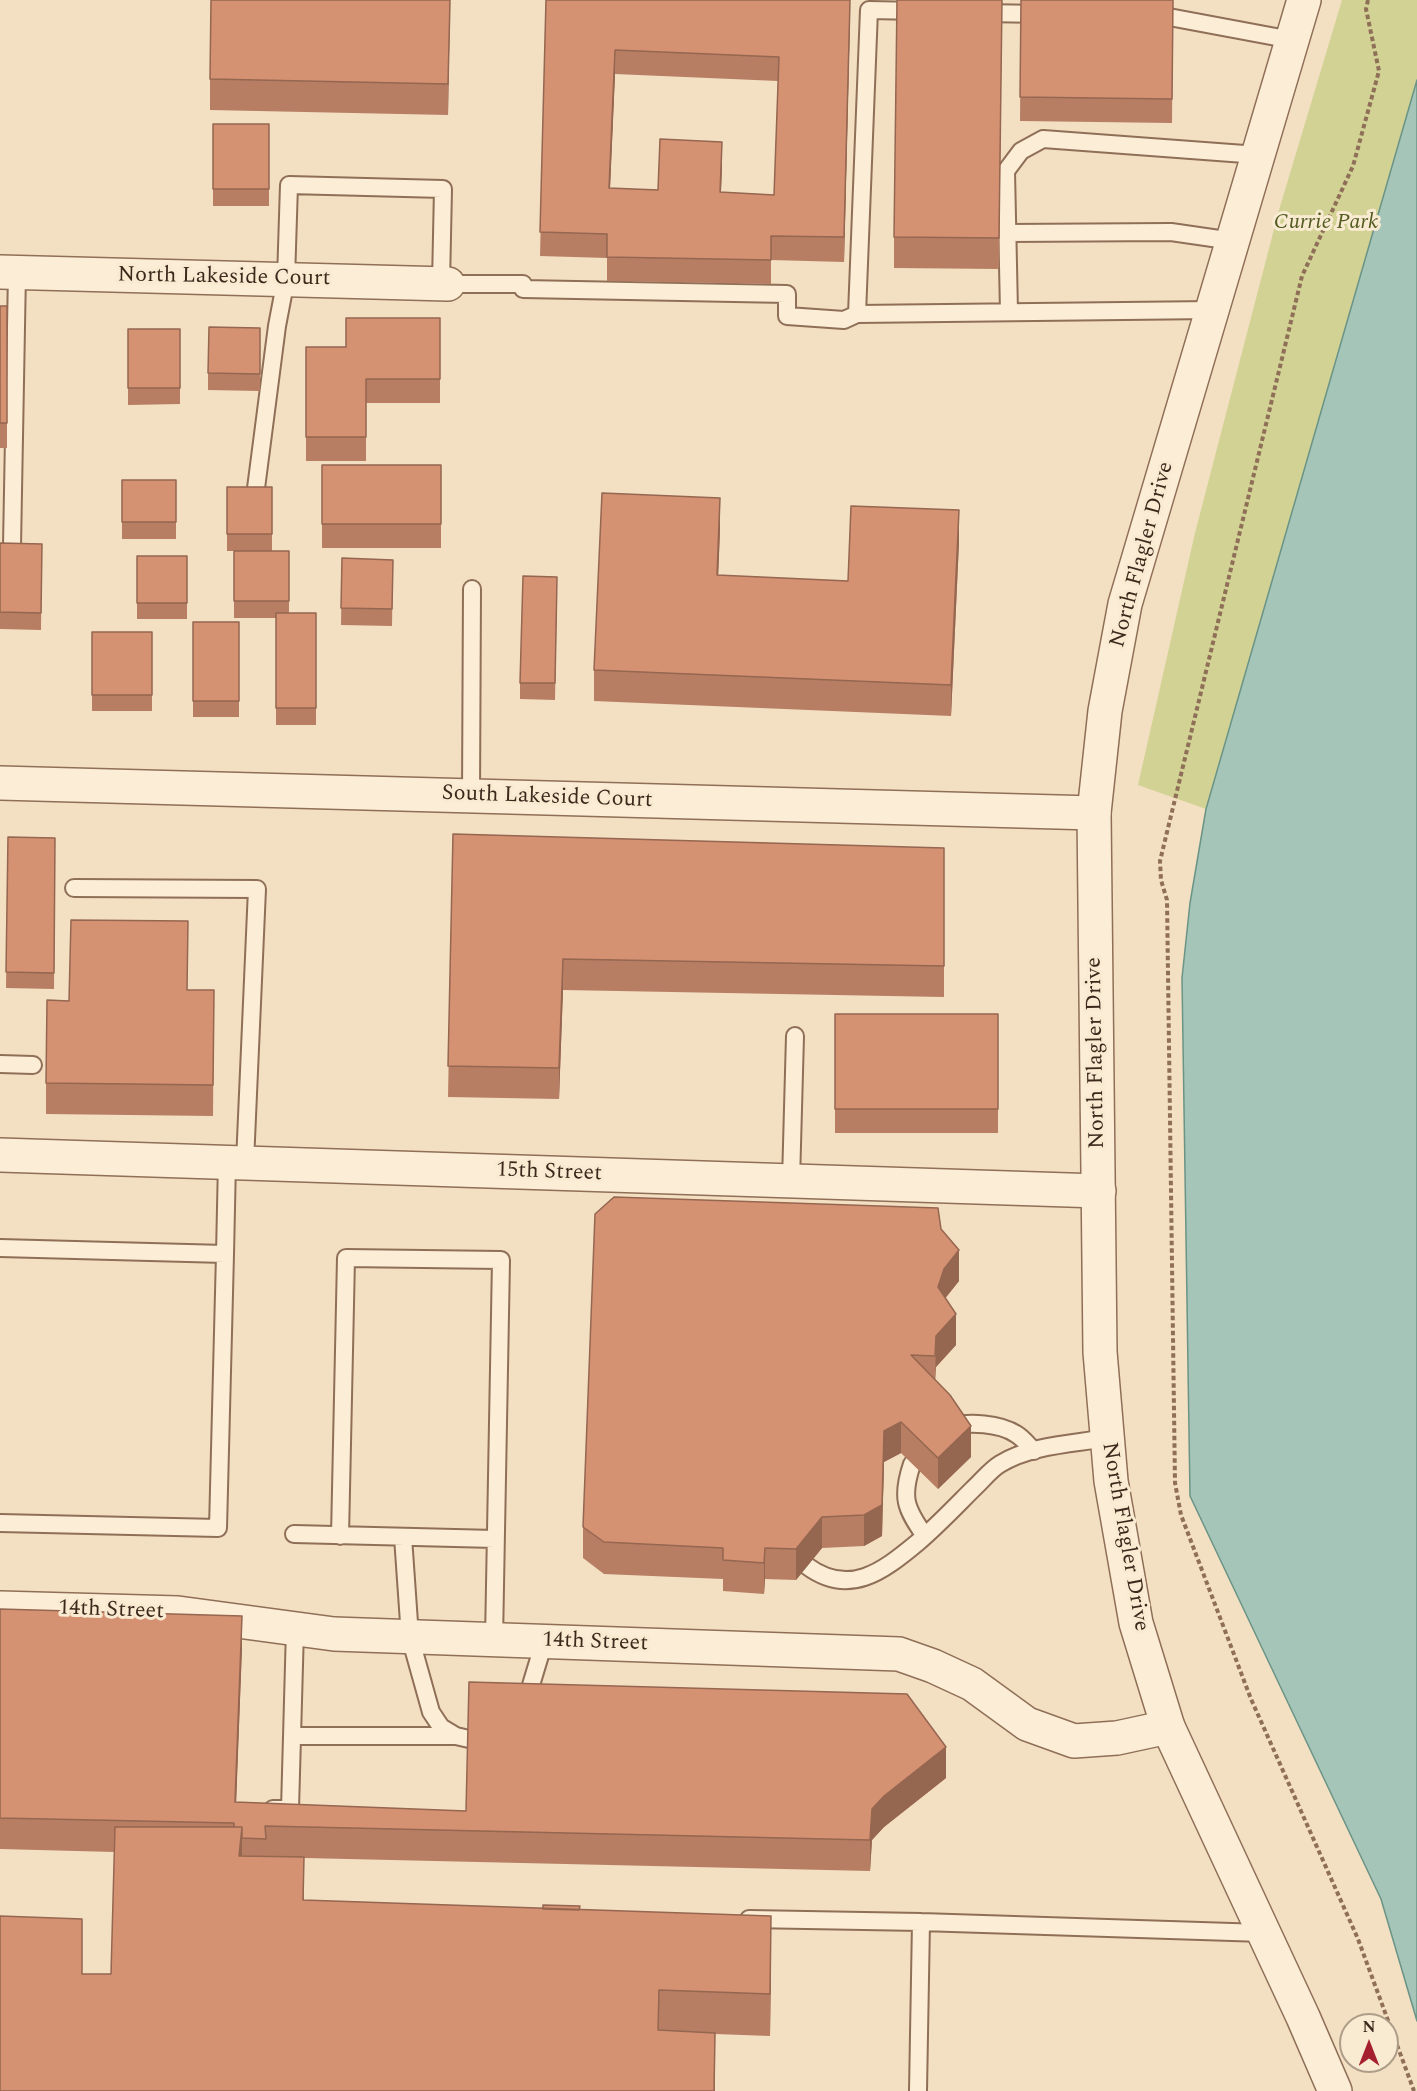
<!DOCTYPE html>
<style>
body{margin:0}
#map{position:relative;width:1417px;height:2091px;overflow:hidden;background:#f3dfc2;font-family:Spectral,serif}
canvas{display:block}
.north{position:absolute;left:1339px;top:2013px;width:60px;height:60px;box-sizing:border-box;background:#f9ead2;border:2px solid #ae9d89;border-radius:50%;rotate:0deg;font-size:16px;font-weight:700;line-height:24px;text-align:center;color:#3d291c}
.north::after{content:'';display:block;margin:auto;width:21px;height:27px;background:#a5202e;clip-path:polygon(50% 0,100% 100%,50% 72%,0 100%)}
</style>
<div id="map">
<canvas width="1417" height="2091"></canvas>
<div class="north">N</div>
</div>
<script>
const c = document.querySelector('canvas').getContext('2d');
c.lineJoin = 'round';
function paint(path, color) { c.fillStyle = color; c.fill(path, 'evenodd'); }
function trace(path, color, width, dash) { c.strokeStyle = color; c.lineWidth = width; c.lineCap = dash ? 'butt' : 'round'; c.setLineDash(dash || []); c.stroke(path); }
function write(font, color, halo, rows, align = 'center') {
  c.font = font + ' Spectral,serif'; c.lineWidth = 6; c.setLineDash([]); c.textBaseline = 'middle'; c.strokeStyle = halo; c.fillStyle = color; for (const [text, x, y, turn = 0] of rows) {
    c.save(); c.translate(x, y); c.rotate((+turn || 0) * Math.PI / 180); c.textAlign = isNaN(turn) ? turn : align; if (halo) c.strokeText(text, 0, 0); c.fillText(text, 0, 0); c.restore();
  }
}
const green = new Path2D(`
 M1342,0H1417V80L1206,809L1138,785L1195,533L1279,210Z`);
const water = new Path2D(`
 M1417,80V2021L1381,1899L1190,1496L1182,978L1190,903L1206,809Z`);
const path = new Path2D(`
 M1368,0L1366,9L1379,71L1353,166L1302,276L1160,861L1161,880L1167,900L1175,1483L1181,1515L1251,1699L1358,1939L1414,2091`);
const service = new Path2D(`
 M920,11L869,10L857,314L1212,310
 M982,13L1043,14
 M1153,17H1169L1292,40
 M1007,233L1171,232L1233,241
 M448,284H523
 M523,289L787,294V316L844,320L857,314
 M1009,312L1006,171L1021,151L1043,139L1258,155
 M255,496L277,326L286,279L289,185L443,189L441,283
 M12,546L17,272
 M471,796L472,589
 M74,888L257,889L245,1162
 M0,1064L33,1065
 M791,1181L795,1036
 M0,1248L225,1254L227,1162
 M950,1426C970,1422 999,1423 1016,1434C1023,1438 1028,1445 1034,1451
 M912,1464C901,1497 905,1508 925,1536
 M0,1523L218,1528L225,1254
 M294,1534L495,1539
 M340,1536L346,1258L501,1260L494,1640
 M403,1537L410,1637L431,1712L441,1727L456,1736L469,1739
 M807,1566C849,1597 882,1572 917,1543C937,1526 955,1507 973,1489C982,1481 990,1470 1000,1464C1031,1445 1072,1444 1107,1438
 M525,1705L544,1642
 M292,1736H453
 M273,1809H290L295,1629
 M749,1919L921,1922L1263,1933
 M918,2091L921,1922`);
const minor = new Path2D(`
 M0,272L448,284
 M0,783L1094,813
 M0,1155L1099,1191
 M0,1608L178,1613L334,1634L899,1654L933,1666L972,1684L1027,1724L1074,1741L1117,1738L1168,1727`);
const tertiary = new Path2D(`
 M1304,0L1125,604L1105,711L1094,813L1100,1352L1111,1481L1136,1623L1168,1727L1303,2017L1335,2091`);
const wall = new Path2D(`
 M450,0L448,115L210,110V79Z
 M546,0L850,16L844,262L771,260V284L607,281V258L540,256ZM615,74L778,81L774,195L721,192L722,166L658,190L610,188Z
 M1002,0L999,269L894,268V237Z
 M1021,0H1173L1172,123L1020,121Z
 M213,124H269V206H213Z
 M0,306H7V448H0Z
 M440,318V403H366V461H306V347H346Z
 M260,328V391L208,390V373Z
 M128,329H180V404L128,405Z
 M322,465H441V548H322Z
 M122,480H176V539H122Z
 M227,487H272V551H227Z
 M720,530L718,575L848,581L959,542L951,716L594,701V670Z
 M0,543L42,544L41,630L0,629Z
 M234,551H289V613H316V725H276V618H234Z
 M137,556H187V619H137Z
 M342,558L393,560L392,626L341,625Z
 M557,594L555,700L520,699V683Z
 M193,622H239V717H193Z
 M92,632H152V711H92Z
 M453,834L944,848V997L563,990L559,1099L448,1097Z
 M8,837L55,838L54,989L6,988Z
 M188,921L187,990H214L213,1116L46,1114V1083L69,1001Z
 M835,1014H998V1133H835Z
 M941,1229L959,1281L945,1298L956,1345L936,1367L935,1380L971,1457L938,1489L901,1453L884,1462L882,1536L864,1546L822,1548L796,1580L765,1579L764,1594L723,1591V1579L604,1574L583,1558V1527Z
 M0,1609L242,1647L236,1802L466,1811L946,1778L884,1827L872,1840L870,1871L304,1858V1900L580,1910L771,1959L770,2036L715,2034V2091H0L82,1974H111L115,1852L0,1849Z`);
const shadedWall = new Path2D(`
 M450,0L448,115V84Z
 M850,0V16L844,262V237Z
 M615,50V74L609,212V188Z
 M722,142V166L720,216V192Z
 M720,498V530L717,606V575Z
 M959,510V542L951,716V685Z
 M563,959V990L559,1099V1068Z
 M959,1250V1281L944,1300L938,1287L944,1269Z
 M956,1314V1345L936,1367L935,1388L936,1336Z
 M901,1422V1453L884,1462L882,1536L864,1546V1515L884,1431Z
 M971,1426V1457L938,1489V1458Z
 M822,1517V1548L796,1580V1549Z
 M765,1548V1579L764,1594V1563Z
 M242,1616V1647L235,1833V1802Z
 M946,1747V1778L884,1827L872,1840L870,1871V1840L872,1809L884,1796Z
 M242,1827V1869L239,1856Z
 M771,1916V1959L770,2036V1994Z`);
const building = new Path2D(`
 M211,0H450L448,84L210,79Z
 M546,0H850L844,237L771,236V260L607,257V234L540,232ZM615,50L779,57L774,195L720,192L722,142L660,139L658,190L609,188Z
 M897,0H1002L999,238L894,237Z
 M1021,0H1173L1172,99L1020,97Z
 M213,124H269V189H213Z
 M0,306H7V423H0Z
 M346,318H440V379H366V437H306V347H346Z
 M209,327L260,328V374L208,373Z
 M128,329H180V388H128Z
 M322,465H441V524H322Z
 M122,480H176V522H122Z
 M227,487H272V534H227Z
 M602,493L720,498L717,575L848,581L851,506L959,510L951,685L594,670Z
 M0,543L42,544L41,613L0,612Z
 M234,551H289V601H234Z
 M137,556H187V603H137Z
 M342,558L393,560L392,609L341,608Z
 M523,576L557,577L555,683H520Z
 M276,613H316V708H276Z
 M193,622H239V701H193Z
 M92,632H152V695H92Z
 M453,834L944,848V966L563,959L559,1068L448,1066Z
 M8,837L55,838L54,973L6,972Z
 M71,920L188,921L187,990H214L213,1085L46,1083L47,1000L69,1001Z
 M835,1014H998V1109H835Z
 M614,1197L938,1208L941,1229L959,1250L944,1269L938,1287L956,1314L936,1336L935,1356L911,1355L950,1395L971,1426L938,1458L901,1422L884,1431L882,1505L864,1515L822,1517L796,1549L765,1548L764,1563L723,1560V1548L604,1542L583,1527L595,1214Z
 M0,1609L242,1616L235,1802L466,1811L469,1682L907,1694L946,1747L884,1796L872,1809L870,1840L265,1826L266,1839L242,1838V1827H234V1823L0,1818Z
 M115,1827H242L239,1856L304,1857L303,1900L771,1916L770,1994L659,1990L658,2030L715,2033L714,2091H0V1916L82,1919V1974H111Z
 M543,1905L580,1906L579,1910L543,1909Z`);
const parkNames = [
 ["Currie Park",1326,224]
];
const streetNames = [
 ["North Lakeside Court",224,278,1],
 ["North Flagler Drive",1143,555,-75],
 ["South Lakeside Court",547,798,2],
 ["North Flagler Drive",1097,1053,-91],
 ["15th Street",549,1173,2],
 ["North Flagler Drive",1124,1537,80],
 ["14th Street",111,1611,2],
 ["14th Street",595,1643,2]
];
paint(green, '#d1d294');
paint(water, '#a5c5b8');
trace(water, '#6a9486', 1.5);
trace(service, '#8f6f57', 20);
trace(minor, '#8f6f57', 36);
trace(tertiary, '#8f6f57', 36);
trace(path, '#8f6f57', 4, [4.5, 3]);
trace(service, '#fcedd6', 16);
trace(minor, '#fcedd6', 33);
trace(tertiary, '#fcedd6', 33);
paint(wall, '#b77e63');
paint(shadedWall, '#956650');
paint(building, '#d59273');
trace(building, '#956650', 1.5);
write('italic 22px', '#535c21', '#f9ead2', parkNames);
write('22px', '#3d291c', '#f9ead2', streetNames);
</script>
